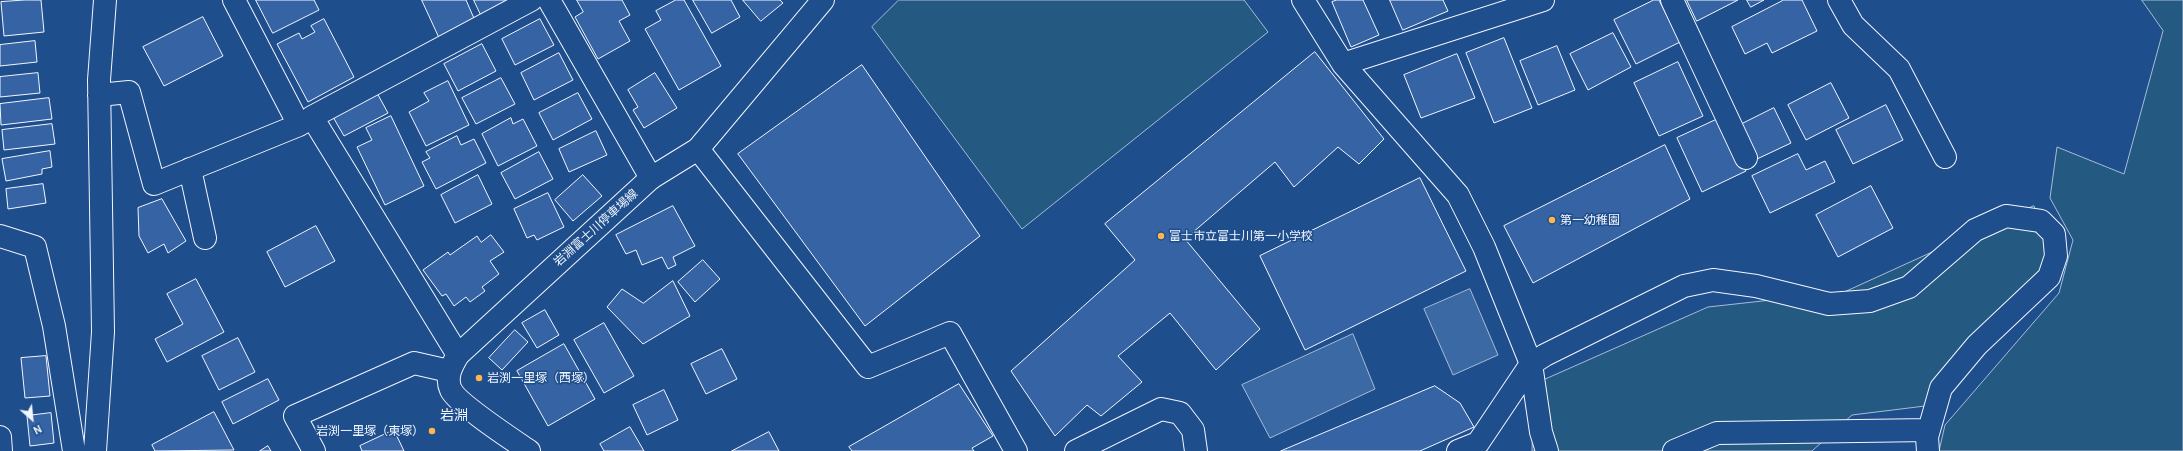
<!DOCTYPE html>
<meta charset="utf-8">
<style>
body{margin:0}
#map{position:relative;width:2183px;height:451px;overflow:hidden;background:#1f4e8c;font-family:Cabin,sans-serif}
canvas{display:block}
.north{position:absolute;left:12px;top:399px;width:40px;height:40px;-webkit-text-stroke:3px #1f4e8c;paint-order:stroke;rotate:153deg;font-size:11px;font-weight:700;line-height:16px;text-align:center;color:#f2f6ff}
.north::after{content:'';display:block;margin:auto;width:14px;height:18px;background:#f2f6ff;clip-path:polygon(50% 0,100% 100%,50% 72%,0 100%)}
</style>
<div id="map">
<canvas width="2183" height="451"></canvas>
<div class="north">N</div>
</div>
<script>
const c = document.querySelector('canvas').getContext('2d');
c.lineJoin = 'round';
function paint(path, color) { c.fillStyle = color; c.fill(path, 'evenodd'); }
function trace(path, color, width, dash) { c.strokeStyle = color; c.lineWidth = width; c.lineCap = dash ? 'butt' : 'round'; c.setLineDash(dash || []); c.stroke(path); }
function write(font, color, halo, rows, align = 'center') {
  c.font = font + ' Cabin,"Noto Sans JP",sans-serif'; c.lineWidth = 3; c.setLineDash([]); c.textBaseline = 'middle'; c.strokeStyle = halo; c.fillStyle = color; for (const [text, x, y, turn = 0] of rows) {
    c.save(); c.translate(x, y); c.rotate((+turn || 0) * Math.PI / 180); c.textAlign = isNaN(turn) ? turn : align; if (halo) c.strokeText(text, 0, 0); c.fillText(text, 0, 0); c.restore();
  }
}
const green = new Path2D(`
 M899,0H1244L1268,32L1022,229L872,27Z
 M2142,0H2183V451H1939L1945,425L2059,293L2073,240L2050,198L2057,147L2124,174L2163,31Z
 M2034,206L2056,256L1925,406L1852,415L1812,451H1532L1534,384L1708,307L1844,292Z`);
const water = new Path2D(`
 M1470,289L1498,355L1453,375L1424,309Z
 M1353,334L1375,389L1270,438L1242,385Z`);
const building = new Path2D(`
 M25,0H41L44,32L4,36L1,2Z
 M256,0H314L319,10L273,33Z
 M422,0H466L476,23L440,39Z
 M474,0H523L483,19Z
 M577,0H622L630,15L619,21L630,41L598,59L575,17L583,12Z
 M676,0H684L721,66L679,90L645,29L661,20L656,11Z
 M693,0H731L740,17L712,33Z
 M743,0H780L783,3L761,21Z
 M1337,0H1363L1379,35L1351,47L1332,2Z
 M1390,0H1443L1448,11L1403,30Z
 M1654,0H1659L1680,42L1636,64L1614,20Z
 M1687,0H1738L1697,21Z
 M1747,0H1764L1751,7Z
 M1784,0H1802L1817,31L1772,53L1767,43L1745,54L1732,27Z
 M203,17L223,56L164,86L143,47Z
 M324,19L354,77L308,102L277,44L299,33L302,39L315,32L311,26Z
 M540,19L554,45L515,65L502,39Z
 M1613,33L1631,67L1588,90L1570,54Z
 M1504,38L1532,108L1494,123L1466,53Z
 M35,41L37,62L0,66V45Z
 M482,44L496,71L458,91L444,64Z
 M1557,46L1575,90L1538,105L1520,61Z
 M1315,52L1384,139L1359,164L1338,147L1294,187L1275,162L1185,239L1260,329L1216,370L1170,313L1118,356L1142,382L1101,416L1087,405L1055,436L1011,371L1135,260L1105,224Z
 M559,53L573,80L534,100L521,73Z
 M1457,54L1475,98L1421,118L1404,75Z
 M1678,62L1703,116L1659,136L1634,83Z
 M862,65L980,236L865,326L738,154Z
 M38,73L40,93L0,97V77Z
 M655,73L677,108L644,128L633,110L638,107L628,90Z
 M501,78L515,104L476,124L462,98Z
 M448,81L469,125L426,146L409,112L429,101L424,93Z
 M1831,83L1849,118L1806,140L1788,105Z
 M377,93L388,113L344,136L333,117Z
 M578,93L592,119L553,140L539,113Z
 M49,98L52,119L1,125L0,104Z
 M1886,105L1903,140L1853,164L1836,130Z
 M1774,108L1791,143L1757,159L1740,125Z
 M391,116L424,186L385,205L357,147L372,140L366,128Z
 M511,118L513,124L523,119L537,146L498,166L482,134Z
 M1720,118L1746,171L1702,192L1677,138Z
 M52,124L55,144L4,150L2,130Z
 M596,131L607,155L569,172L559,149Z
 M457,136L461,145L474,139L486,163L436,189L422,162L430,158L426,152Z
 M1665,145L1690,199L1533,283L1504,226Z
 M50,151L52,167L42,169V174L6,181L2,159Z
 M539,152L553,179L515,199L501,173Z
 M1798,154L1806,170L1825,161L1835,182L1770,213L1752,176Z
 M478,175L492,204L455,223L441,195Z
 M583,175L602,196L573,221L555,200Z
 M1420,178L1466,271L1305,350L1260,256Z
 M43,184L46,203L8,209L6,189Z
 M1871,186L1893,228L1838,257L1816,215Z
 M548,193L564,227L537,240L534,235L527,238L514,209Z
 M162,199L186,241L168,253L164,244L148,253L139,236L138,208Z
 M673,206L695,246L673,257L676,265L668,269L662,257L642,265L636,250L626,254L616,235Z
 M316,226L335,261L285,287L267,252Z
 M491,235L504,252L490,261L499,274L482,287L485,291L470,302L466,297L454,306L446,294L442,296L423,270L448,252L450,255L477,236L481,242Z
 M703,260L720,279L695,302L678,282Z
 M196,279L224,332L167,362L155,339L183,324L167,294Z
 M673,281L690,316L643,344L607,307L622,289L643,303Z
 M545,310L559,335L537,348L522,323Z
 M604,323L634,376L604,393L574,340Z
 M515,330L528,342L502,370L489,358Z
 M238,338L255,372L219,390L202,356Z
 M564,344L595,399L548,426L517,371Z
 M722,349L737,379L706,394L691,364Z
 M46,356L50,396L25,398L21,358Z
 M268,379L279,400L233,424L222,402Z
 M959,384L993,436L972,448L974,451H852L849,447Z
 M1435,386L1460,403L1474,427L1420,451H1281Z
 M664,390L678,420L647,435L633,405Z
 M214,412L234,450L155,451L152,445Z
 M51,413L54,443L30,446L27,416Z
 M630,427L644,451H604L600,444Z
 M394,430L404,451H362L360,446Z
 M769,432L779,451H732Z
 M268,446L271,451H260Z`);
const minor = new Path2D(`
 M234,0L299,125L311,118
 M549,0L651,178
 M1303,0L1343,64L1458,195L1484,247L1531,364L1545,355L1684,286L1713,280L1756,286L1829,304L1870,301L1909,287L1975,230L2006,216L2041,221L2054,234L2056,256L2049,277L1977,345L1941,388L1927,437L1928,451
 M1672,0L1746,158
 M1839,0L1853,25L1899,69L1945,157
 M1343,64L1543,0
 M99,95L129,92L154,184L299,125
 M698,149L868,367L950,333L1016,451
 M190,169L205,238
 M0,236L35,247L54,326L74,451
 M458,355L312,117L531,0
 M1531,364L1541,432L1547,451
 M95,451L103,332L99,80L105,0
 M314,451L295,416L414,363L449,371
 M1076,451L1161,409L1180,413L1193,430L1196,451
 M1458,451L1478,443L1531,364
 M1674,451L1717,433L1929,430`);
const major = new Path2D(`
 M0,437L1,451
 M529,451C513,440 458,404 451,390C445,377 452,365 458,355L651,178L698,149L823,0`);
const markers = [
 [1552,220,4,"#ffb74d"],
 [1161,236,4,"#ffb74d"],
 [479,378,4,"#ffb74d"],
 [432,431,4,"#ffb74d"]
];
const poiNames = [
 ["第一幼稚園",1560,220],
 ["富士市立富士川第一小学校",1169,236],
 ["岩渕一里塚（西塚）",487,378],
 ["岩渕一里塚（東塚）",424,431,"right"]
];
const streetNames = [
 ["岩淵富士川停車場線",596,228,-42]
];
const quarterNames = [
 ["岩淵",454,416]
];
paint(green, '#245a82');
trace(green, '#a8bbd7', 1);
paint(water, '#3b69a3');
trace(water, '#a8bbd7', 1);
paint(building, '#3563a3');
trace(building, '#f2f6ff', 1);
trace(minor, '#f2f6ff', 24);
trace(major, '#f2f6ff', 24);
trace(minor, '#1f4e8c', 22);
trace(major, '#1f4e8c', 22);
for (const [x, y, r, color] of markers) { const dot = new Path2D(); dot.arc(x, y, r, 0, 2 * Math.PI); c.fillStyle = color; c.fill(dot); trace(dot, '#1f4e8c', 1.5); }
write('12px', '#f2f6ff', '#1f4e8c', poiNames, 'left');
write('12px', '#f2f6ff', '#1f4e8c', streetNames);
write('14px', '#f2f6ff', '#1f4e8c', quarterNames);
</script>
